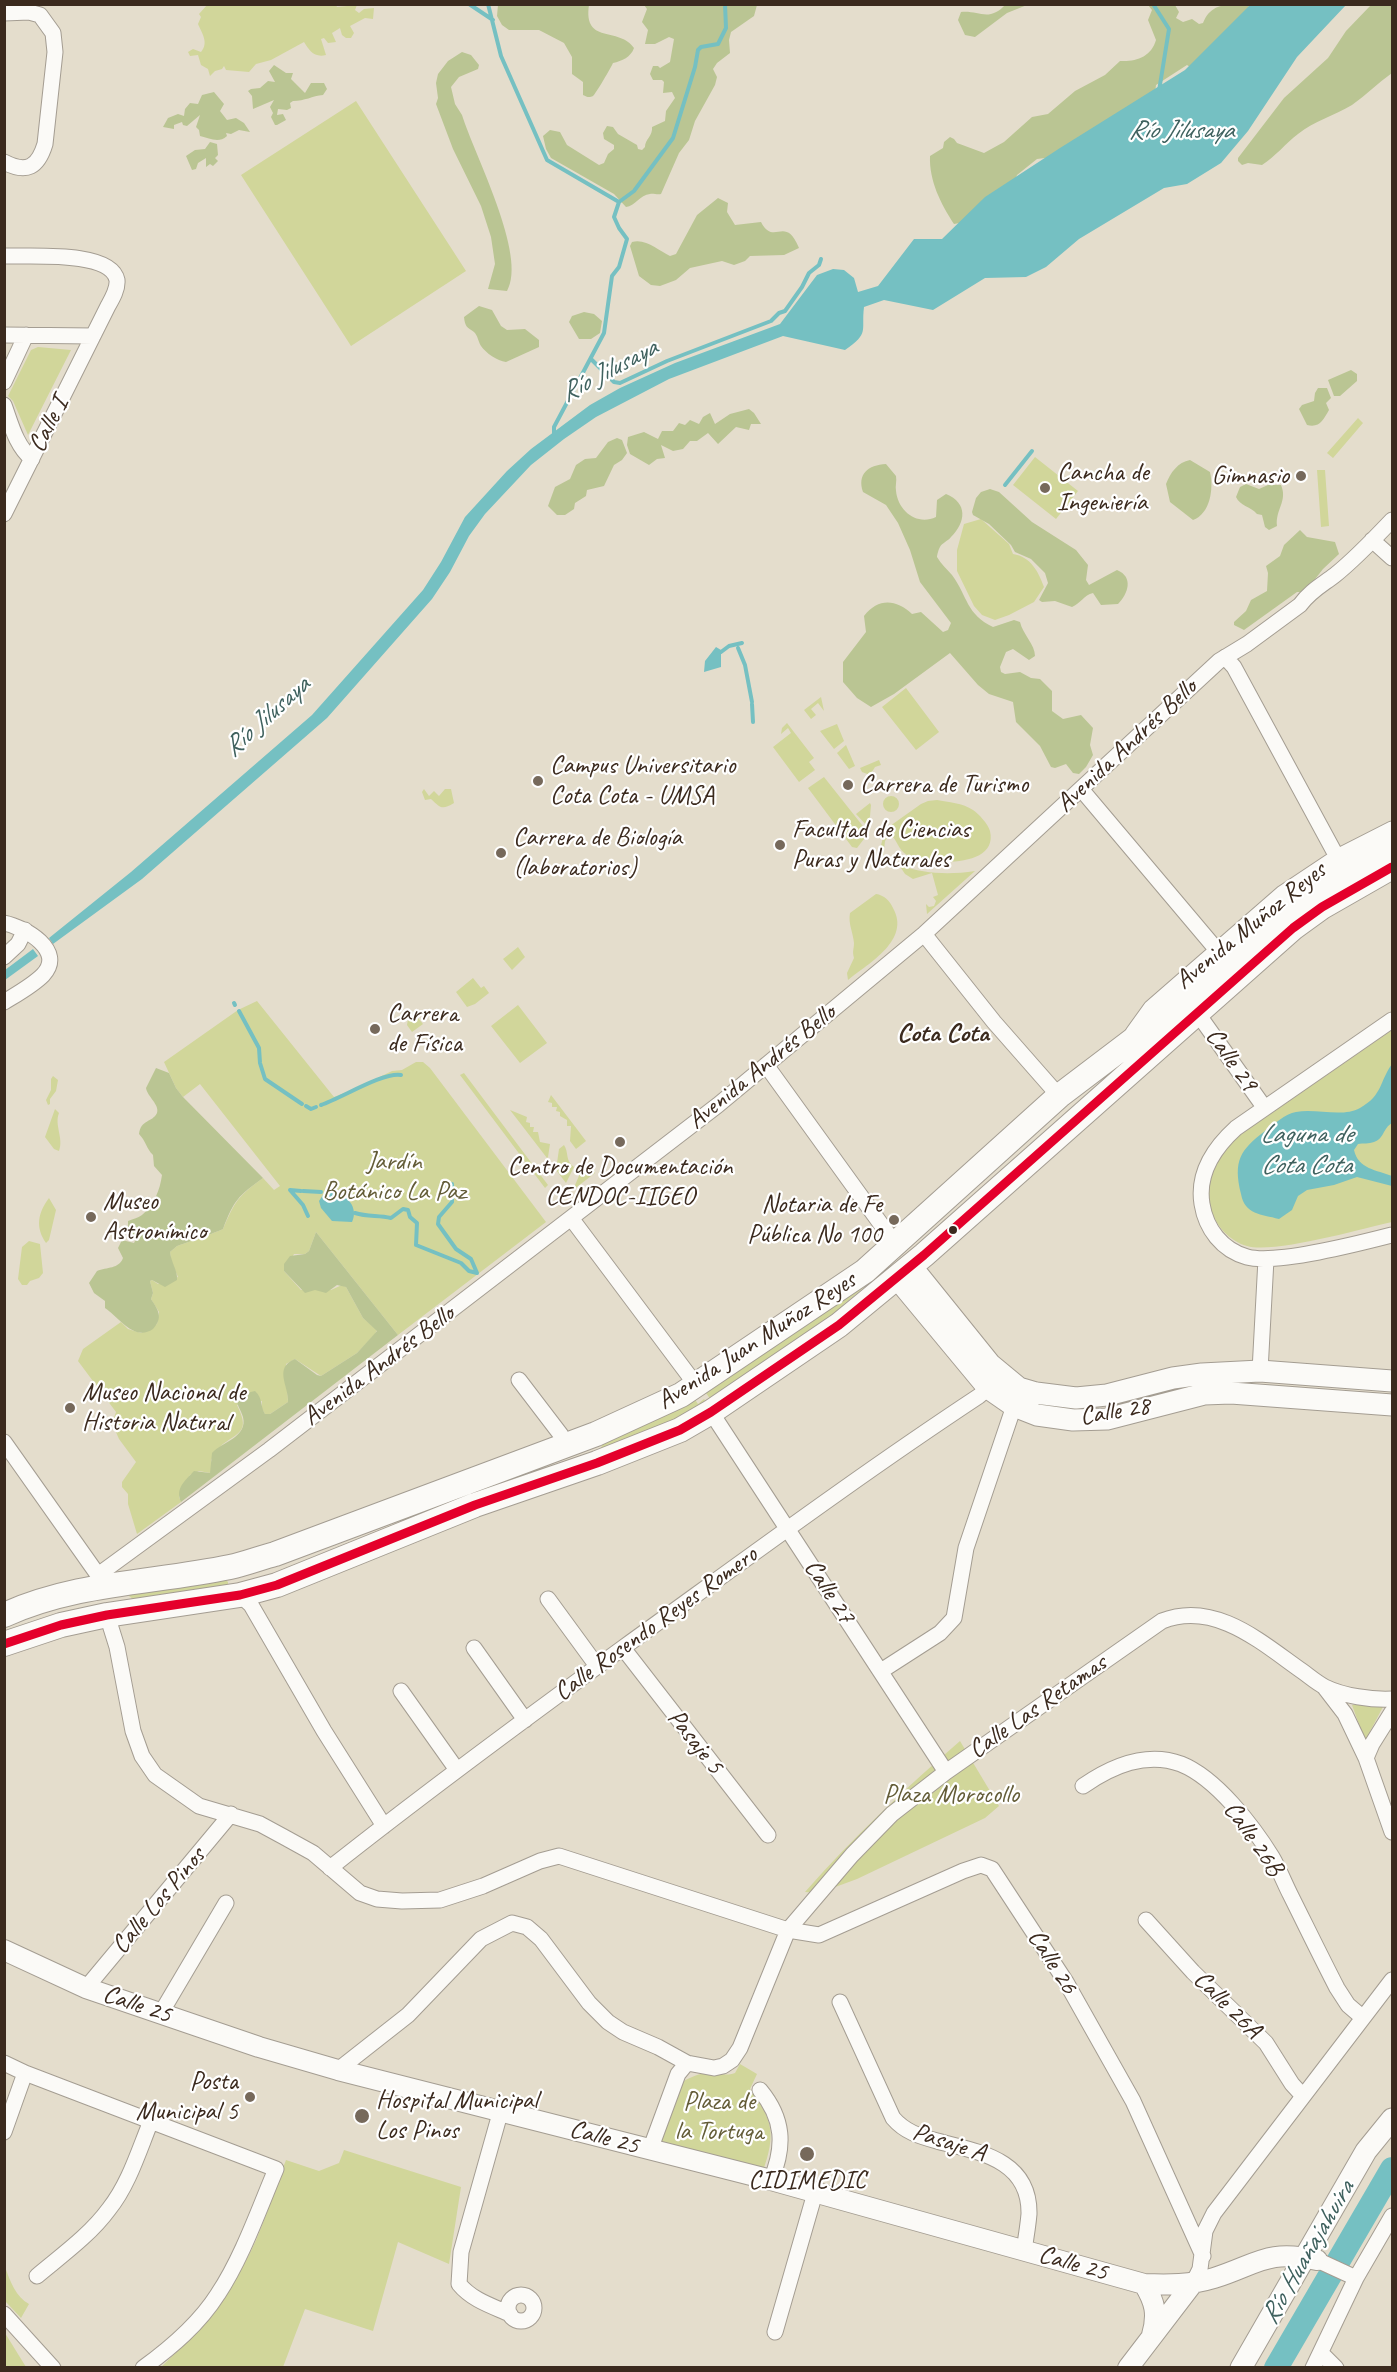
<!DOCTYPE html>
<meta charset="utf-8">
<style>
body{margin:0}
#map{position:relative;width:1397px;height:2372px;overflow:hidden;background:#e4ddcc;font-family:Caveat,sans-serif}
canvas{display:block}
.frame{position:absolute;inset:0;border:6px solid #3b2a1e;pointer-events:none}
</style>
<div id="map">
<canvas width="1397" height="2372"></canvas>
<div class="frame"></div>
</div>
<script>
const c = document.querySelector('canvas').getContext('2d');
c.lineJoin = 'round';
function paint(path, color) { c.fillStyle = color; c.fill(path, 'evenodd'); }
function trace(path, color, width, dash) { c.strokeStyle = color; c.lineWidth = width; c.lineCap = dash ? 'butt' : 'round'; c.setLineDash(dash || []); c.stroke(path); }
function write(font, color, halo, rows, align = 'center') {
  c.font = font + ' Caveat,sans-serif'; c.lineWidth = 4.5; c.setLineDash([]); c.textBaseline = 'middle'; c.strokeStyle = halo; c.fillStyle = color; for (const [text, x, y, turn = 0] of rows) {
    c.save(); c.translate(x, y); c.rotate((+turn || 0) * Math.PI / 180); c.textAlign = isNaN(turn) ? turn : align; if (halo) c.strokeText(text, 0, 0); c.fillText(text, 0, 0); c.restore();
  }
}
const green = new Path2D(`
 M336,5L337,7L357,5L355,10L359,13L364,9L374,8L373,19L365,18L350,26L354,33L351,38H346L342,35L340,28L332,33L336,42L328,43L324,38L321,39L326,55C314,58 309,50 304,42L271,60L256,64L249,72L226,70L224,66L222,69L215,71L210,76L208,69L201,65L198,55L190,56L188,52L193,49L201,52C209,43 202,33 198,24L201,17L199,14L207,5Z
 M356,101L466,271L351,346L241,175Z
 M38,347L71,350L28,435L13,401L8,396L31,350Z
 M1358,418L1363,423L1333,458L1327,453Z
 M1035,457L1078,491L1056,519L1013,485Z
 M1317,470H1325L1329,526L1321,527Z
 M981,519L1009,544L1013,554C1031,557 1038,571 1044,587L1034,602L1009,615L995,620L982,615L974,606L957,571V550L964,524Z
 M906,688L939,732L916,750L882,707Z
 M821,697L824,711L818,703L811,709L816,715L811,719L804,710Z
 M787,723L814,758L809,762L815,770L799,782L773,747L791,733L788,728L781,734L782,728Z
 M837,724L844,741L834,749L820,731Z
 M846,745L855,766L849,769L837,753Z
 M879,760L881,765L875,767L870,775L862,772L860,768Z
 M824,777L866,830L867,835L857,848L852,847L808,788Z
 M424,789L429,796L434,791L439,796L445,789H451L454,803C441,811 440,807 431,799L425,800L422,792Z
 M883 804a8 8 0 1 1 16 0a8 8 0 1 1-16 0Z
 M937,800C948,802 963,803 973,810C979,814 988,824 990,831C999,869 927,865 907,855C898,850 897,839 890,834L885,841L883,860L876,866L873,863L880,849L884,834L890,826L921,804L928,801Z
 M870,803L871,805L869,828L856,814Z
 M899,865C925,874 949,875 975,871L927,914L926,904L929,907L934,906L936,901L933,897L938,895L932,873L913,879L905,874Z
 M876,894C884,895 890,901 893,908C911,940 869,963 848,980L847,973L854,958C852,951 854,949 854,943C853,932 848,924 850,913Z
 M518,947L525,957L512,970L503,959Z
 M473,978L481,988L484,986L489,993L475,1004L467,1007L456,992Z
 M257,1001L334,1097L355,1089L392,1071L402,1070L416,1062H423L430,1068L546,1222L398,1335L316,1232L309,1251L305,1254H294L284,1271L301,1290H331L342,1285L346,1287L363,1318L377,1330L375,1334L357,1353L321,1376L295,1359L286,1364L288,1402L270,1414H265L262,1409V1401L237,1405C249,1430 242,1431 223,1444C218,1448 214,1455 211,1460L212,1469L210,1473L199,1471L190,1475L179,1497L181,1502L137,1534L128,1504V1494L122,1487V1482L136,1462L119,1439L112,1423L116,1412L78,1361L83,1349L121,1322L128,1329L141,1333L157,1324L159,1312L151,1299L153,1293L150,1281L152,1280L158,1284L178,1277L171,1261L170,1252L177,1246C180,1245 220,1231 223,1229C235,1201 238,1196 263,1178L274,1190L280,1186L200,1084L183,1097L176,1088L164,1062L238,1010Z
 M518,1005L547,1043L520,1063L491,1026Z
 M412,1015L415,1020L418,1018L423,1024L412,1032L407,1025L408,1019Z
 M1392,1030V1222C1361,1229 1273,1254 1247,1246C1229,1241 1215,1225 1210,1207C1203,1181 1220,1155 1237,1137Z
 M464,1073L548,1185L545,1188L460,1075Z
 M53,1076L58,1080L56,1091L50,1099V1104L48,1105L46,1100L51,1090V1079Z
 M551,1095L586,1141L576,1149L570,1141L571,1126H567V1120L560,1116V1112L556,1111L557,1107H552V1103L548,1102Z
 M55,1109L59,1113C54,1125 64,1138 59,1151L54,1149L45,1137Z
 M510,1110L527,1117L526,1122L530,1123V1127H534L533,1132H538L540,1142L550,1144L548,1157L547,1158Z
 M564,1145C569,1152 565,1161 574,1167L566,1183L556,1170L559,1149Z
 M593,1169L595,1173L573,1190L581,1171Z
 M49,1198L56,1210L49,1240L46,1243C35,1227 38,1213 49,1198Z
 M29,1241L40,1244L43,1273L39,1278L30,1281L27,1285H22L18,1279L22,1247Z
 M879,1275L844,1304L832,1319L711,1400L706,1393L699,1398L697,1395Z
 M694,1398L698,1404L704,1399L707,1403L681,1419L597,1453L602,1446L601,1442Z
 M225,1579L228,1582V1585L133,1599L129,1596V1594Z
 M1385,1703L1365,1741L1352,1705Z
 M960,1741L999,1806L985,1818L857,1879L819,1893L805,1892C853,1837 905,1789 960,1741Z
 M740,2064L757,2074L750,2089C773,2120 776,2134 763,2171L658,2141L682,2082C689,2078 697,2074 706,2073C717,2072 724,2077 735,2073Z
 M344,2150L461,2187L449,2264L398,2242L373,2331L305,2309L283,2367L160,2368C197,2334 228,2297 251,2251C265,2222 274,2190 286,2160L319,2171L339,2163Z
 M5,2267C10,2281 16,2297 29,2304L21,2318L5,2301Z
 M4,2333H5L26,2367H5Z`);
const forest = new Path2D(`
 M1006,4L1027,5L1007,13L975,37L965,35L958,20L961,12C979,10 989,23 1006,4Z
 M498,5H589C583,45 619,26 634,48C631,57 622,61 613,63C612,66 595,95 593,96C589,98 587,97 583,95V82L572,74V57L564,43L539,30H509L502,25L497,16Z
 M644,5H757L754,16L731,32L729,40L730,53L717,63L713,69L717,77L715,85L695,121L689,140L679,153L661,194C657,195 653,193 650,194C640,195 635,206 626,207L614,194L551,158L546,149L543,136L550,130L560,132L567,145L599,165L604,163L608,154L614,149V145L604,139L603,133L607,126L613,127L618,134L637,145L638,149L642,150L645,147C645,139 653,136 652,127L665,121L666,111L675,98L672,92L663,93L664,82L662,80H653L650,74L653,66H658L660,68L670,62L674,39L669,37L655,44H645L648,30L642,22L647,9Z
 M1148,5H1175L1179,12L1176,18L1183,22L1192,19L1199,24L1203,23C1212,1 1229,5 1249,5L1246,21L1193,69L1187,65L1156,85L1155,93L1061,156L1037,159L1017,175L1014,183L965,222L954,224C941,204 929,181 930,156L943,148L944,142L950,137L954,139L957,143L984,153L1004,142L1032,117L1048,114L1075,91L1105,75L1120,61C1136,62 1151,57 1156,40L1148,20L1152,10Z
 M1371,5H1392V73C1378,83 1366,95 1352,105C1334,116 1314,121 1298,134C1285,144 1276,156 1262,165L1248,163L1242,165L1238,161V158L1284,98L1328,58L1346,31Z
 M462,52L471,55L479,65L478,69L459,77L451,87L455,104L462,115C474,154 528,256 507,291L488,289L495,264L491,237L481,206L453,149L436,104L438,98L436,83L438,74L448,61Z
 M274,65L286,73H293L291,79L305,93L311,83H324L327,89L323,95C312,96 305,101 293,101L290,103L291,108L287,110L278,109L277,115L283,114L286,120L277,125H275L271,117L273,113L270,107L274,100L253,109L252,96L248,91L251,89L260,88L268,81L275,82L269,71Z
 M214,92L224,104L220,111L227,120L236,118L244,123L250,132L239,130L231,134L226,133L227,136C218,144 210,138 200,136L199,130L196,127L200,115L187,126L183,125L182,122L174,125V129L163,127L168,118L178,114L184,116L185,109L190,103L198,104L202,95Z
 M210,142L217,144L218,155L215,158L218,161L213,166L210,164L206,167V158L198,163L196,169L192,170L186,156L195,150L205,149Z
 M718,198L728,203L727,212L735,225L761,222C774,247 785,214 799,248L784,255L750,256L745,261L734,265L722,261L690,268L676,280L660,286L651,285L639,276L630,246L632,242C646,238 659,251 670,256L676,254L697,215Z
 M479,306L492,310L501,326L507,330L525,329L539,340V347L506,362C497,361 486,353 481,346C478,341 478,336 474,332C467,327 465,327 464,317Z
 M584,312L594,314L602,321L600,333L591,339H579L569,322L572,316Z
 M1351,370L1357,374V381L1340,396H1334L1328,380Z
 M1318,388H1327L1331,398L1326,403L1329,410C1323,420 1320,428 1307,425L1299,409L1302,405L1314,401L1315,393Z
 M749,409L754,413L761,424H751L749,430L736,427L718,444L708,433L697,441H690L683,449L673,451L661,445L665,458L657,459L649,465L630,454L627,445L628,437L644,432L658,439L662,431H673L679,423L685,425L690,420L699,424L703,417L710,413L715,424L730,414Z
 M617,438L622,440L627,453L622,460L614,465L604,486L587,490L586,496L575,503L574,509L565,515H557L548,506L555,487L570,479L576,465L585,459L596,458L608,442Z
 M1190,460L1210,472C1214,489 1210,514 1193,520L1170,502L1166,484C1170,473 1178,462 1190,460Z
 M886,464L896,476C897,481 895,486 896,491C898,511 917,526 936,517L937,500L946,494C968,503 966,522 951,537C948,541 942,543 940,547C939,548 937,555 937,557C941,564 947,569 952,575C968,597 966,614 993,627L1014,620L1020,622C1023,635 1035,644 1035,656L1029,660L1013,649L1006,652L1000,667L1001,672L1005,674L1020,672L1031,678L1040,679L1052,691V711L1063,719L1081,715L1093,728L1090,745L1093,755L1086,767L1079,774L1073,773L1066,764L1055,768L1051,767L1040,746L1016,722L1013,702L989,694L978,685L950,653L894,694L871,707L857,698L843,682V662L866,632L864,616C878,598 896,599 912,614L921,612L943,632L948,630L951,623L920,582L910,550L898,523L886,505L863,492C857,474 868,465 886,464Z
 M1246,484L1259,489L1268,485H1281C1288,501 1275,510 1277,526L1269,530L1265,527L1262,515L1257,514C1250,506 1240,506 1236,497L1240,487Z
 M990,489L999,492L1032,522L1076,550L1088,565L1086,580L1089,585L1117,570C1134,577 1128,594 1118,604L1101,605L1093,593C1084,595 1080,604 1072,607L1055,601L1042,602L1039,600L1048,583L1045,573L1031,559L1015,552L1011,545L989,524L973,515L972,512L976,498L981,492Z
 M1300,530L1307,537L1335,542L1339,554L1323,569L1305,592H1297L1244,630L1234,625V622L1246,611L1251,600L1267,591L1268,573L1266,566L1280,556L1284,545Z
 M156,1068L169,1073L176,1088L183,1097L263,1178C238,1196 234,1200 223,1229C220,1231 180,1245 177,1246L170,1252C171,1262 178,1271 177,1280L165,1287L152,1280L150,1281L153,1293L151,1299C159,1311 163,1318 153,1329C134,1342 119,1317 105,1308V1301L94,1293L89,1283L97,1271C107,1267 119,1269 123,1258L118,1248L122,1240L134,1243L136,1239L134,1236L128,1234V1221C132,1219 138,1218 142,1215C154,1205 160,1190 162,1175L154,1166L153,1155C146,1148 146,1141 139,1134C141,1119 152,1123 157,1113C160,1105 147,1096 146,1088Z
 M316,1232L398,1335L181,1502C175,1488 185,1481 194,1471L210,1473L212,1453C222,1442 248,1437 243,1417C241,1410 237,1406 237,1399L242,1394L255,1391C263,1398 260,1406 265,1414H270L288,1402C289,1386 273,1368 295,1359L317,1375L321,1376L357,1353L377,1331L363,1318L346,1287L337,1285L326,1293L315,1290L305,1293L284,1271V1264L290,1256L305,1254L309,1251Z`);
const water = new Path2D(`
 M1251,4L1346,5L1297,57L1248,131L1221,163L1187,184L1164,188L1079,239L1046,267L1026,277L985,278L933,310L884,300L864,307C861,331 870,333 845,350L783,336L669,379L596,417L564,439L531,465L485,514L469,536L450,572L432,599L327,718L142,879L53,944L49,938L131,872L312,715L423,590L441,562L465,517L507,471L531,449L590,405L620,388L675,363L780,324L817,275L833,269L844,270L854,278L858,292L878,286L914,239H942L985,197L1060,148L1185,70Z
 M716,647L721,650V667L704,672L705,661Z
 M33,949L38,956L5,980V970Z
 M1392,1064V1123C1383,1128 1384,1139 1374,1142C1369,1144 1363,1143 1358,1144L1354,1150C1358,1169 1377,1170 1392,1176V1186L1357,1177L1334,1185L1307,1190L1298,1196L1292,1210L1279,1219C1261,1214 1245,1215 1241,1194C1233,1161 1240,1150 1265,1131C1274,1124 1285,1114 1296,1112C1316,1108 1342,1118 1360,1108C1383,1095 1379,1082 1392,1064Z
 M333,1191C347,1194 359,1208 352,1222L332,1221L321,1208L319,1201L323,1195Z`);
const stream = new Path2D(`
 M469,4L493,20
 M488,4L501,56L547,160L619,202
 M1153,4L1169,29L1159,91
 M591,359L614,382L620,383L667,361L771,321L779,313L785,311L802,287L809,273L819,265L821,259
 M554,434V427L604,333L612,276L619,267L627,239L619,228L614,217L619,202L634,191L673,138L695,67L698,50L701,47L718,44L726,28L725,4
 M1005,485L1032,451
 M738,648L745,665L752,702
 M721,652L729,646L742,643
 M752,704L753,722
 M234,1003L235,1005
 M239,1011L259,1048L260,1063L265,1079L302,1104
 M321,1105C342,1098 383,1072 401,1075
 M306,1106L311,1109L316,1107
 M301,1191L290,1190L303,1205L308,1216
 M303,1191L321,1192
 M355,1213C368,1217 378,1215 391,1218L403,1209L408,1210L410,1217L417,1223L416,1245L461,1263L469,1271L477,1273L471,1259L456,1249L438,1224L439,1217L452,1202V1184`);
const river = new Path2D(`
 M1276,2368L1392,2169`);
const minor = new Path2D(`
 M4,13L29,12L40,15L53,33L55,52L45,144C38,167 27,174 4,162
 M4,256C29,257 111,250 117,280C118,289 112,299 108,306L4,514
 M4,335L93,336
 M4,382L26,335
 M4,405C11,424 16,446 32,459
 M1372,540L1392,558
 M1225,657L1234,667L1337,857
 M1081,789L1216,949
 M4,923C25,927 66,951 43,975C32,986 17,994 4,1002
 M924,934L994,1022L1059,1096
 M4,957L18,944L25,930
 M1198,1014L1264,1107
 M1392,1020L1236,1128C1214,1148 1197,1173 1202,1204C1206,1229 1222,1250 1247,1257C1276,1265 1361,1243 1392,1235
 M1133,1033L1151,1008L1283,893L1337,857L1392,829
 M766,1065L896,1245
 M571,1218L696,1385
 M1260,1371L1266,1259
 M519,1380L561,1435
 M711,1412L946,1772
 M4,1442L98,1575L100,1583
 M98,1575L269,1450L718,1105L924,934L1219,661L1247,644L1300,605C1310,591 1322,585 1335,575C1355,559 1374,539 1392,520
 M240,1595L251,1605L324,1731L384,1826
 M548,1599L597,1666
 M107,1615L117,1647L133,1731L142,1756L155,1775L199,1806L260,1824L284,1837L313,1853L360,1893L377,1899L402,1901L440,1900L483,1886L540,1861L559,1856L788,1930L819,1935L963,1871L981,1865L992,1869L1066,1982L1133,2101L1203,2256
 M474,1648L525,1720
 M623,1648L768,1835
 M881,1671L940,1633L954,1618L966,1548L1014,1406
 M1325,1688L1345,1714L1366,1758
 M401,1691L457,1770
 M1392,1712L1372,1744L1366,1758L1392,1832
 M1083,1786C1112,1766 1146,1751 1181,1764C1216,1778 1253,1826 1272,1857C1279,1869 1284,1882 1290,1894C1306,1926 1321,1957 1337,1988L1348,2005L1362,2017
 M330,1868C426,1792 525,1719 624,1647C742,1562 858,1476 979,1396L988,1388
 M1146,1920L1193,1972L1266,2043L1292,2084L1303,2096
 M86,1988L231,1814
 M840,2002L893,2118C905,2132 919,2136 937,2141C978,2152 1030,2159 1029,2214C1028,2226 1026,2238 1024,2250
 M161,2013L226,1903
 M4,2063L25,2073L276,2169C259,2209 242,2258 218,2294C199,2324 172,2347 143,2368
 M338,2070L408,2015L481,1939L512,1923L527,1927L541,1939L589,2003L608,2022L623,2032L658,2047L687,2063L714,2068L723,2066L732,2060L740,2048L788,1930L852,1855L892,1814L946,1772L1162,1621C1215,1600 1262,1643 1302,1671C1309,1676 1317,1683 1325,1687C1343,1696 1372,1700 1392,1699
 M760,2090C784,2119 785,2146 771,2180
 M501,2110L461,2252L459,2284C472,2300 492,2306 510,2314
 M4,2132L25,2073
 M650,2150L678,2074L687,2063
 M1317,2260L1356,2278
 M37,2276C62,2255 90,2235 109,2209C129,2184 139,2150 151,2121
 M1193,2283L1200,2269L1205,2231L1214,2213L1392,1980
 M508 2308a13 13 0 1 1 26 0a13 13 0 1 1-26 0Z
 M4,2314L53,2368
 M775,2332L815,2193
 M1321,2353L1336,2368
 M1313,2368L1356,2278L1392,2216`);
const tertiary = new Path2D(`
 M4,1950L86,1988L259,2047L338,2070L771,2180L1144,2284C1168,2285 1191,2285 1214,2278C1258,2264 1267,2249 1317,2260
 M1144,2284C1155,2302 1158,2314 1152,2335
 M1128,2368L1193,2283`);
const secondary = new Path2D(`
 M911,1266L990,1364L1019,1388L1036,1393L1076,1398L1107,1395L1173,1378L1202,1374L1260,1371L1392,1381
 M896,1277L988,1388L1014,1406L1037,1415L1073,1420L1107,1419L1204,1394L1231,1393L1392,1405
 M1241,2368L1366,2151L1392,2119`);
const primary = new Path2D(`
 M4,1615C77,1582 153,1583 230,1567C245,1564 260,1558 275,1554L596,1434L681,1395L865,1271L1059,1096L1175,1008L1286,910L1316,889L1392,846
 M4,1644L61,1625L107,1615L240,1595L277,1585L475,1505L597,1463L680,1430L711,1412L839,1325L924,1255L1293,928L1322,907L1392,867`);
const bus1 = new Path2D(`
 M4,1644L61,1625L107,1615L240,1595L277,1585L475,1505L597,1463L680,1430L711,1412L839,1325L924,1255L1293,928L1322,907L1392,867`);
const markers = [
 [1301,476,6,"#76695b"],
 [1045,488,6,"#76695b"],
 [538,781,6,"#76695b"],
 [848,785,6,"#76695b"],
 [780,845,6,"#76695b"],
 [501,853,6,"#76695b"],
 [375,1029,6,"#76695b"],
 [620,1142,6,"#76695b"],
 [91,1217,6,"#76695b"],
 [894,1220,6,"#76695b"],
 [953,1230,5,"#3b2a1e"],
 [70,1408,6,"#76695b"],
 [250,2097,6,"#76695b"],
 [362,2116,8,"#76695b"],
 [807,2154,8,"#76695b"]
];
const streetNames = [
 ["Calle I",49,425,-63],
 ["Avenida Andrés Bello",1127,746,-43],
 ["Avenida Muñoz Reyes",1251,926,-39],
 ["Calle 29",1231,1060,55],
 ["Avenida Andrés Bello",762,1067,-39],
 ["Avenida Juan Muñoz Reyes",757,1341,-33],
 ["Avenida Andrés Bello",379,1366,-37],
 ["Calle 28",1115,1412,-9],
 ["Calle 27",829,1592,57],
 ["Calle Rosendo Reyes Romero",656,1624,-36],
 ["Calle Las Retamas",1038,1707,-35],
 ["Pasaje 5",695,1742,52],
 ["Calle 26B",1253,1839,55],
 ["Calle Los Pinos",159,1901,-50],
 ["Calle 26",1052,1962,58],
 ["Calle 25",137,2005,19],
 ["Calle 26A",1227,2005,45],
 ["Calle 25",604,2138,15],
 ["Pasaje A",949,2143,18],
 ["Calle 25",1073,2264,16]
];
const poiNames = [
 ["Cancha de",1057,473],
 ["Ingeniería",1057,503],
 ["Gimnasio",1289,476,"right"],
 ["Campus Universitario",550,766],
 ["Cota Cota - UMSA",550,796],
 ["Carrera de Turismo",860,785],
 ["Facultad de Ciencias",792,830],
 ["Puras y Naturales",792,860],
 ["Carrera de Biología",513,838],
 ["(laboratorios)",513,868],
 ["Carrera",387,1014],
 ["de Física",387,1044],
 ["Centro de Documentación",620,1167,"center"],
 ["CENDOC-IIGEO",620,1197,"center"],
 ["Museo",103,1202],
 ["Astronímico",103,1232],
 ["Notaria de Fe",882,1205,"right"],
 ["Pública No 100",882,1235,"right"],
 ["Museo Nacional de",82,1393],
 ["Historia Natural",82,1423],
 ["Posta",238,2082,"right"],
 ["Municipal 5",238,2112,"right"],
 ["Hospital Municipal",376,2101],
 ["Los Pinos",376,2131],
 ["CIDIMEDIC",807,2181,"center"]
];
const parkNames = [
 ["Jardín",394,1162],
 ["Botánico La Paz",394,1192],
 ["Plaza Morocollo",951,1795],
 ["Plaza de",719,2102],
 ["la Tortuga",719,2132]
];
const waterNames = [
 ["Río Jilusaya",1181,131],
 ["Río Jilusaya",609,371,-28],
 ["Río Jilusaya",267,717,-42],
 ["Laguna de",1306,1135],
 ["Cota Cota",1306,1166],
 ["Río Huañajahuira",1308,2253,-60]
];
const neighbourhoodNames = [
 ["Cota Cota",943,1034]
];
paint(green, '#d1d69a');
paint(forest, '#bac593');
paint(water, '#75c0c2');
trace(stream, '#75c0c2', 4);
trace(river, '#75c0c2', 24);
trace(minor, '#a49d92', 17);
trace(tertiary, '#a49d92', 22);
trace(secondary, '#a49d92', 23);
trace(primary, '#a49d92', 26);
trace(minor, '#fbfaf7', 15);
trace(tertiary, '#fbfaf7', 20);
trace(secondary, '#fbfaf7', 21);
trace(primary, '#fbfaf7', 24);
trace(bus1, '#e4002b', 9);
for (const [x, y, r, color] of markers) { const dot = new Path2D(); dot.arc(x, y, r, 0, 2 * Math.PI); c.fillStyle = color; c.fill(dot); trace(dot, '#fff', 2); }
write('26px', '#3b2a1e', '#fff', streetNames);
write('26px', '#3b2a1e', '#fff', poiNames, 'left');
write('26px', '#635c37', '#fff', parkNames);
write('italic 27px', '#3f615e', '#fff', waterNames);
write('bold 27px', '#3b2a1e', '#fff', neighbourhoodNames);
</script>
